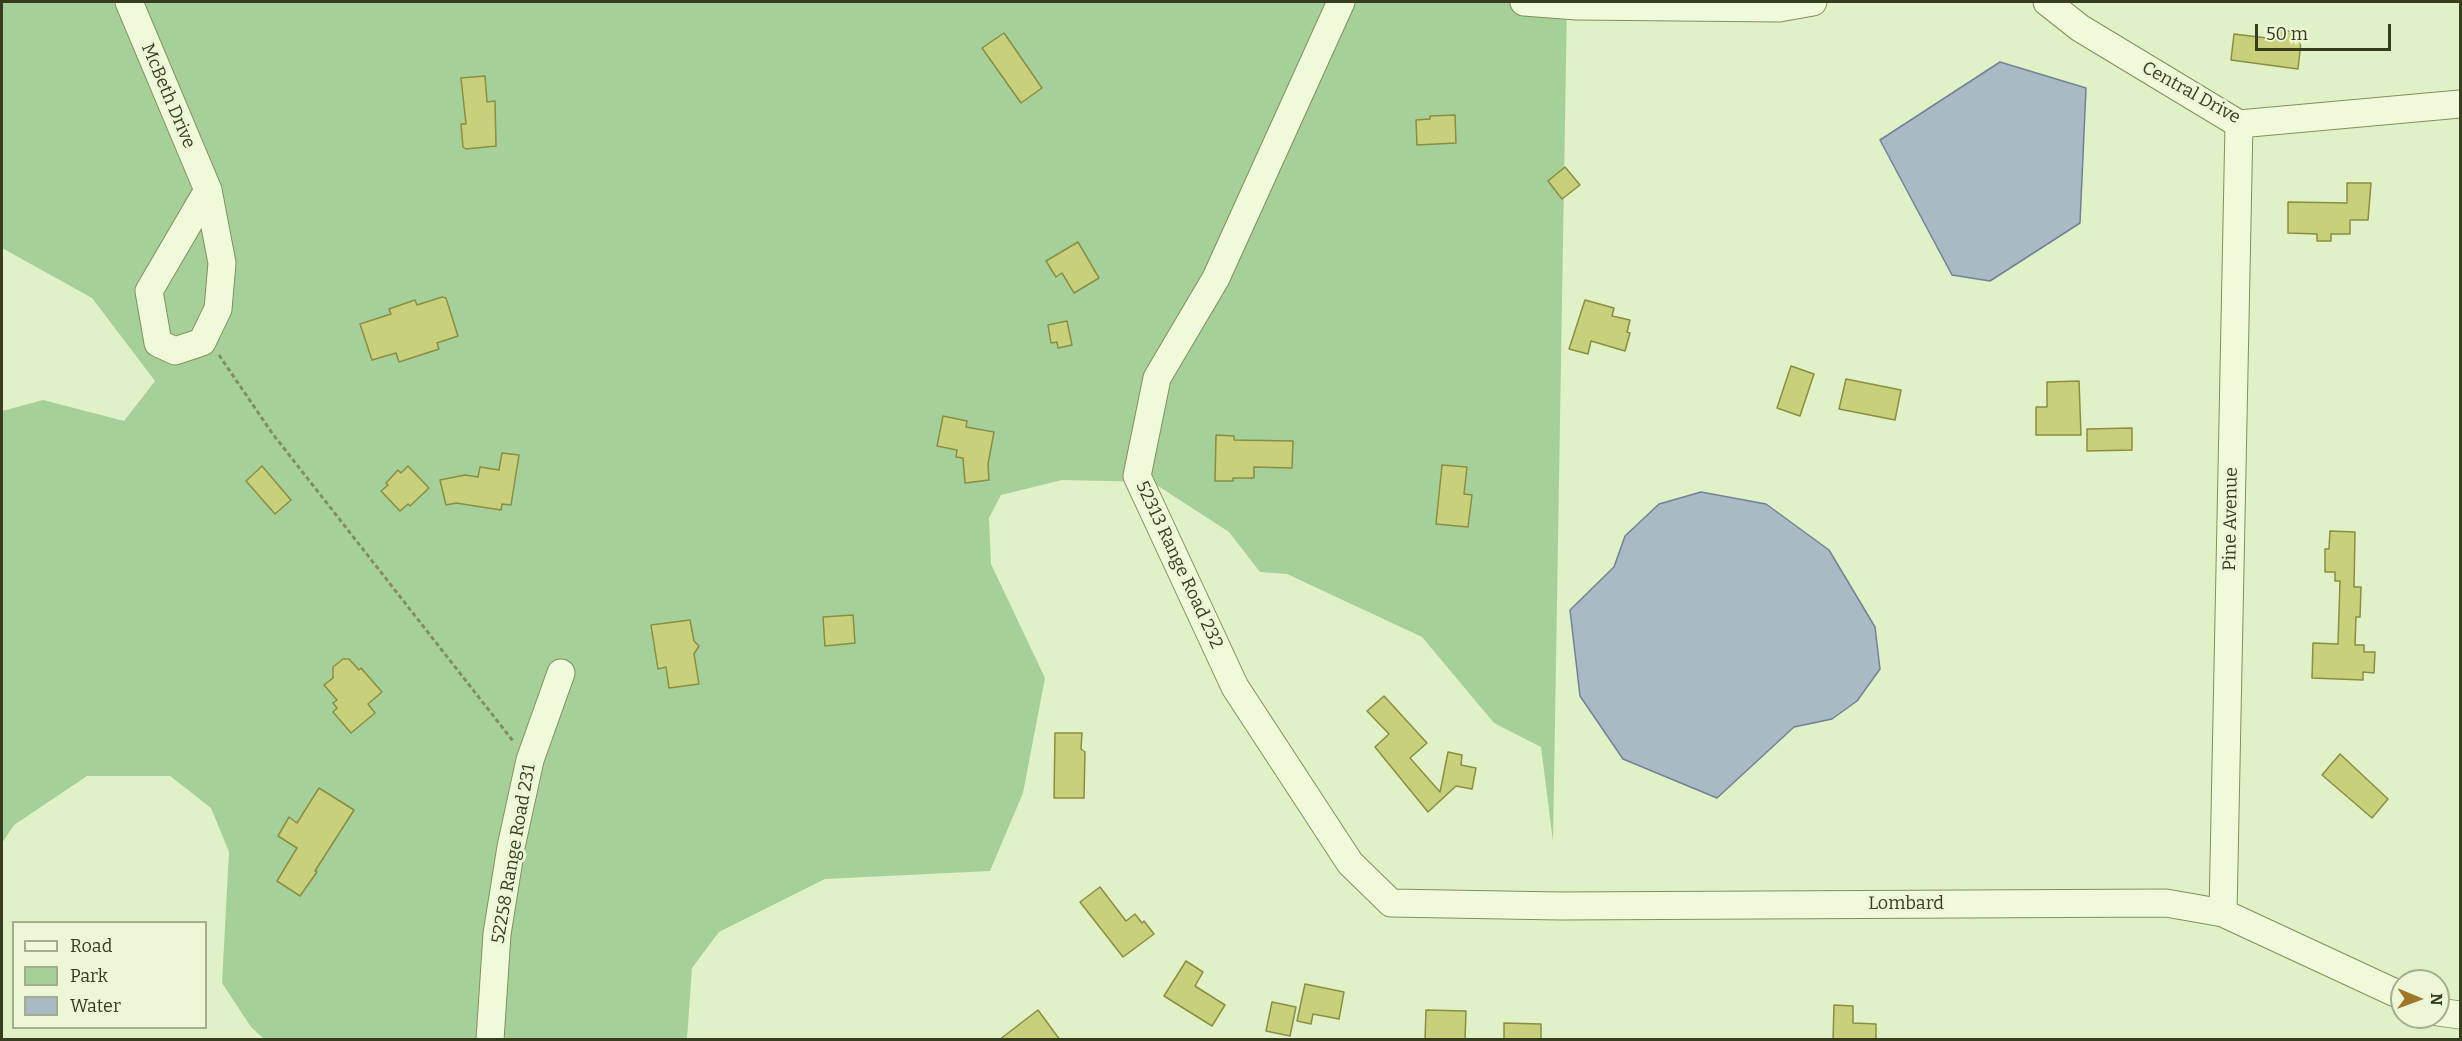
<!DOCTYPE html>
<style>
body{margin:0}
#map{position:relative;width:2462px;height:1041px;overflow:hidden;background:#e1f1c7;font-family:Bitter,serif}
canvas{display:block}
.frame{position:absolute;inset:0;border:3px solid #393d20;pointer-events:none}
.legend{position:absolute;left:12px;top:921px;width:195px;height:108px;box-sizing:border-box;background:#ebf7d7;border:2px solid #a4ad8e;margin:0;padding:8px 10px;list-style:none;font-size:18px;color:#393d20}
.legend li{display:flex;align-items:center;gap:12px;height:30px}
.legend b{width:30px;border:2px solid #a4ad8e}
.north{position:absolute;left:2390px;top:969px;width:60px;height:60px;box-sizing:border-box;background:#ebf7d7;border:2px solid #a4ad8e;border-radius:50%;rotate:91deg;font-size:16px;font-weight:700;line-height:24px;text-align:center;color:#393d20}
.north::after{content:'';display:block;margin:auto;width:21px;height:27px;background:#a07728;clip-path:polygon(50% 0,100% 100%,50% 72%,0 100%)}
.scale{position:absolute;left:2255px;top:24px;width:136px;height:27px;box-sizing:border-box;border:3px solid #393d20;border-top:0;padding-left:8px;font-size:18px;line-height:21px;white-space:nowrap;color:#393d20;-webkit-text-stroke:4px #ebf7d7;paint-order:stroke}
</style>
<div id="map">
<canvas width="2462" height="1041"></canvas>
<div class="frame"></div>
<ul class="legend">
<li><b style="height:8px;background:#effadb"></b>Road</li>
<li><b style="height:16px;background:#a6d09a"></b>Park</li>
<li><b style="height:16px;background:#a9bac4"></b>Water</li>
</ul>
<div class="north">N</div>
<div class="scale">50 m</div>
</div>
<script>
const c = document.querySelector('canvas').getContext('2d');
c.lineJoin = 'round';
function paint(path, color) { c.fillStyle = color; c.fill(path, 'evenodd'); }
function trace(path, color, width, dash) { c.strokeStyle = color; c.lineWidth = width; c.lineCap = dash ? 'butt' : 'round'; c.setLineDash(dash || []); c.stroke(path); }
function write(font, color, halo, rows, align = 'center') {
  c.font = font + ' Bitter,serif'; c.lineWidth = 6; c.setLineDash([]); c.textBaseline = 'middle'; c.strokeStyle = halo; c.fillStyle = color; for (const [text, x, y, turn = 0] of rows) {
    c.save(); c.translate(x, y); c.rotate((+turn || 0) * Math.PI / 180); c.textAlign = isNaN(turn) ? turn : align; if (halo) c.strokeText(text, 0, 0); c.fillText(text, 0, 0); c.restore();
  }
}
const green = new Path2D(`
 M2,2H1567L1553,842L1541,747L1494,723L1422,637L1287,574L1260,572L1229,532L1152,482L1062,480L1001,495L989,518L991,564L1045,678L1023,793L990,871L825,879L719,932L692,968L687,1039H264L251,1027L222,983L229,852L211,808L170,776H87L14,825L2,843V411L43,400L124,421L155,381L92,298L2,248Z`);
const water = new Path2D(`
 M2000,62L2086,88L2080,223L1990,281L1952,275L1880,140Z
 M1701,492L1766,504L1829,550L1875,627L1880,669L1857,701L1832,719L1794,727L1717,798L1623,759L1580,696L1570,610L1614,567L1625,536L1659,504Z`);
const building = new Path2D(`
 M2276,29L2294,32L2293,41L2301,42L2298,69L2231,60L2234,34L2275,39Z
 M1004,33L1042,88L1021,103L982,48Z
 M485,76L487,102L495,101L496,146L466,149L463,147L461,124H466L461,78Z
 M1455,115L1456,143L1417,145L1416,120L1430,119V116Z
 M1565,167L1580,185L1562,199L1548,181Z
 M2347,183H2371L2368,220H2350V234H2331V241H2317V234L2288,233V202L2347,203Z
 M1078,242L1099,278L1074,293L1062,273L1056,277L1046,261Z
 M442,297L446,298L458,336L437,343L439,349L399,362L396,353L372,360L360,324L391,314L389,309L415,300L417,305Z
 M1585,300L1614,308L1612,316L1630,320L1627,332L1630,333L1625,351L1591,341L1588,354L1569,349Z
 M1067,321L1072,345L1058,348L1057,342L1051,343L1048,325Z
 M1791,366L1814,374L1800,416L1777,408Z
 M1846,379L1901,390L1895,420L1839,409Z
 M2079,381L2081,435H2036V407H2047V382Z
 M943,416L967,421L966,427L994,432L988,464L989,480L965,483L963,458L956,457L957,450L937,446Z
 M2132,428V450L2087,451V429Z
 M1216,435L1234,436V440L1293,441L1292,468L1254,467V478H1233V481H1215Z
 M502,453L519,455L511,505L502,504L501,510L456,503L446,505L440,480L465,475L478,477L480,467L499,470Z
 M1442,465L1467,467L1464,494L1472,495L1468,527L1436,524Z
 M262,466L291,500L275,514L246,481Z
 M408,466L429,488L410,506L408,504L400,511L381,491L388,485L386,483L398,470L401,473Z
 M2330,531L2355,532L2354,587H2361L2360,617H2356L2355,645H2364V652H2375L2374,673L2363,672V680L2312,678L2313,643L2338,644L2340,581H2335V572H2325V549H2329Z
 M853,615L855,643L825,646L823,617Z
 M690,620L694,641L699,646L694,654L699,684L669,688L666,667L658,669L651,625Z
 M343,659H349L359,670L361,668L382,692L368,704L375,713L351,733L333,712L337,708L333,703L337,700L324,685L333,678V667Z
 M1384,696L1427,743L1410,758L1440,792L1448,752L1462,755L1461,765L1476,768L1472,789L1456,786L1428,812L1375,747L1389,734L1367,711Z
 M1055,733H1082L1081,749L1085,752L1084,798H1054Z
 M2340,754L2388,799L2372,818L2322,775Z
 M319,788L354,810L315,871L317,872L300,896L277,881L297,848L278,836L289,817L297,823Z
 M1100,887L1126,921L1135,914L1142,923L1144,921L1154,934L1123,957L1080,902Z
 M1186,961L1203,972L1195,986L1225,1005L1212,1026L1164,996Z
 M1305,984L1344,992L1339,1019L1313,1014L1311,1024L1297,1021Z
 M1272,1002L1296,1007L1290,1036L1266,1031Z
 M1834,1005L1853,1006V1023L1876,1024V1040H1833Z
 M1038,1010L1060,1040H999Z
 M1426,1010L1466,1011L1465,1039L1425,1040Z
 M1504,1023L1541,1024V1040H1504Z`);
const path = new Path2D(`
 M219,355L272,433L513,741`);
const minor = new Path2D(`
 M129,2L208,190L222,263L218,309L202,342L175,351L158,343L149,291L208,190
 M1341,2L1216,278L1157,378L1137,476L1235,687L1350,863L1391,903L1560,906L2166,903L2223,913L2402,996
 M1524,2L1577,6L1779,8L1813,2
 M2047,2L2080,28L2239,124L2460,104
 M2223,913L2239,124
 M2438,1012L2460,1015
 M490,1040L497,934L511,847L530,760L561,673`);
const streetNames = [
 ["Central Drive",2191,93,29],
 ["McBeth Drive",168,96,67],
 ["Pine Avenue",2231,519,-89],
 ["52313 Range Road 232",1179,565,65],
 ["52258 Range Road 231",514,854,-80],
 ["Lombard",1906,904]
];
paint(green, '#a6d09a');
paint(water, '#a9bac4');
trace(water, '#6e8494', 1.5);
paint(building, '#c9d07c');
trace(building, '#898e40', 1.5);
trace(minor, '#848e5b', 29);
trace(path, '#848e5b', 3, [4.5, 3]);
trace(minor, '#effadb', 27);
write('18px', '#393d20', '#ebf7d7', streetNames);
</script>
